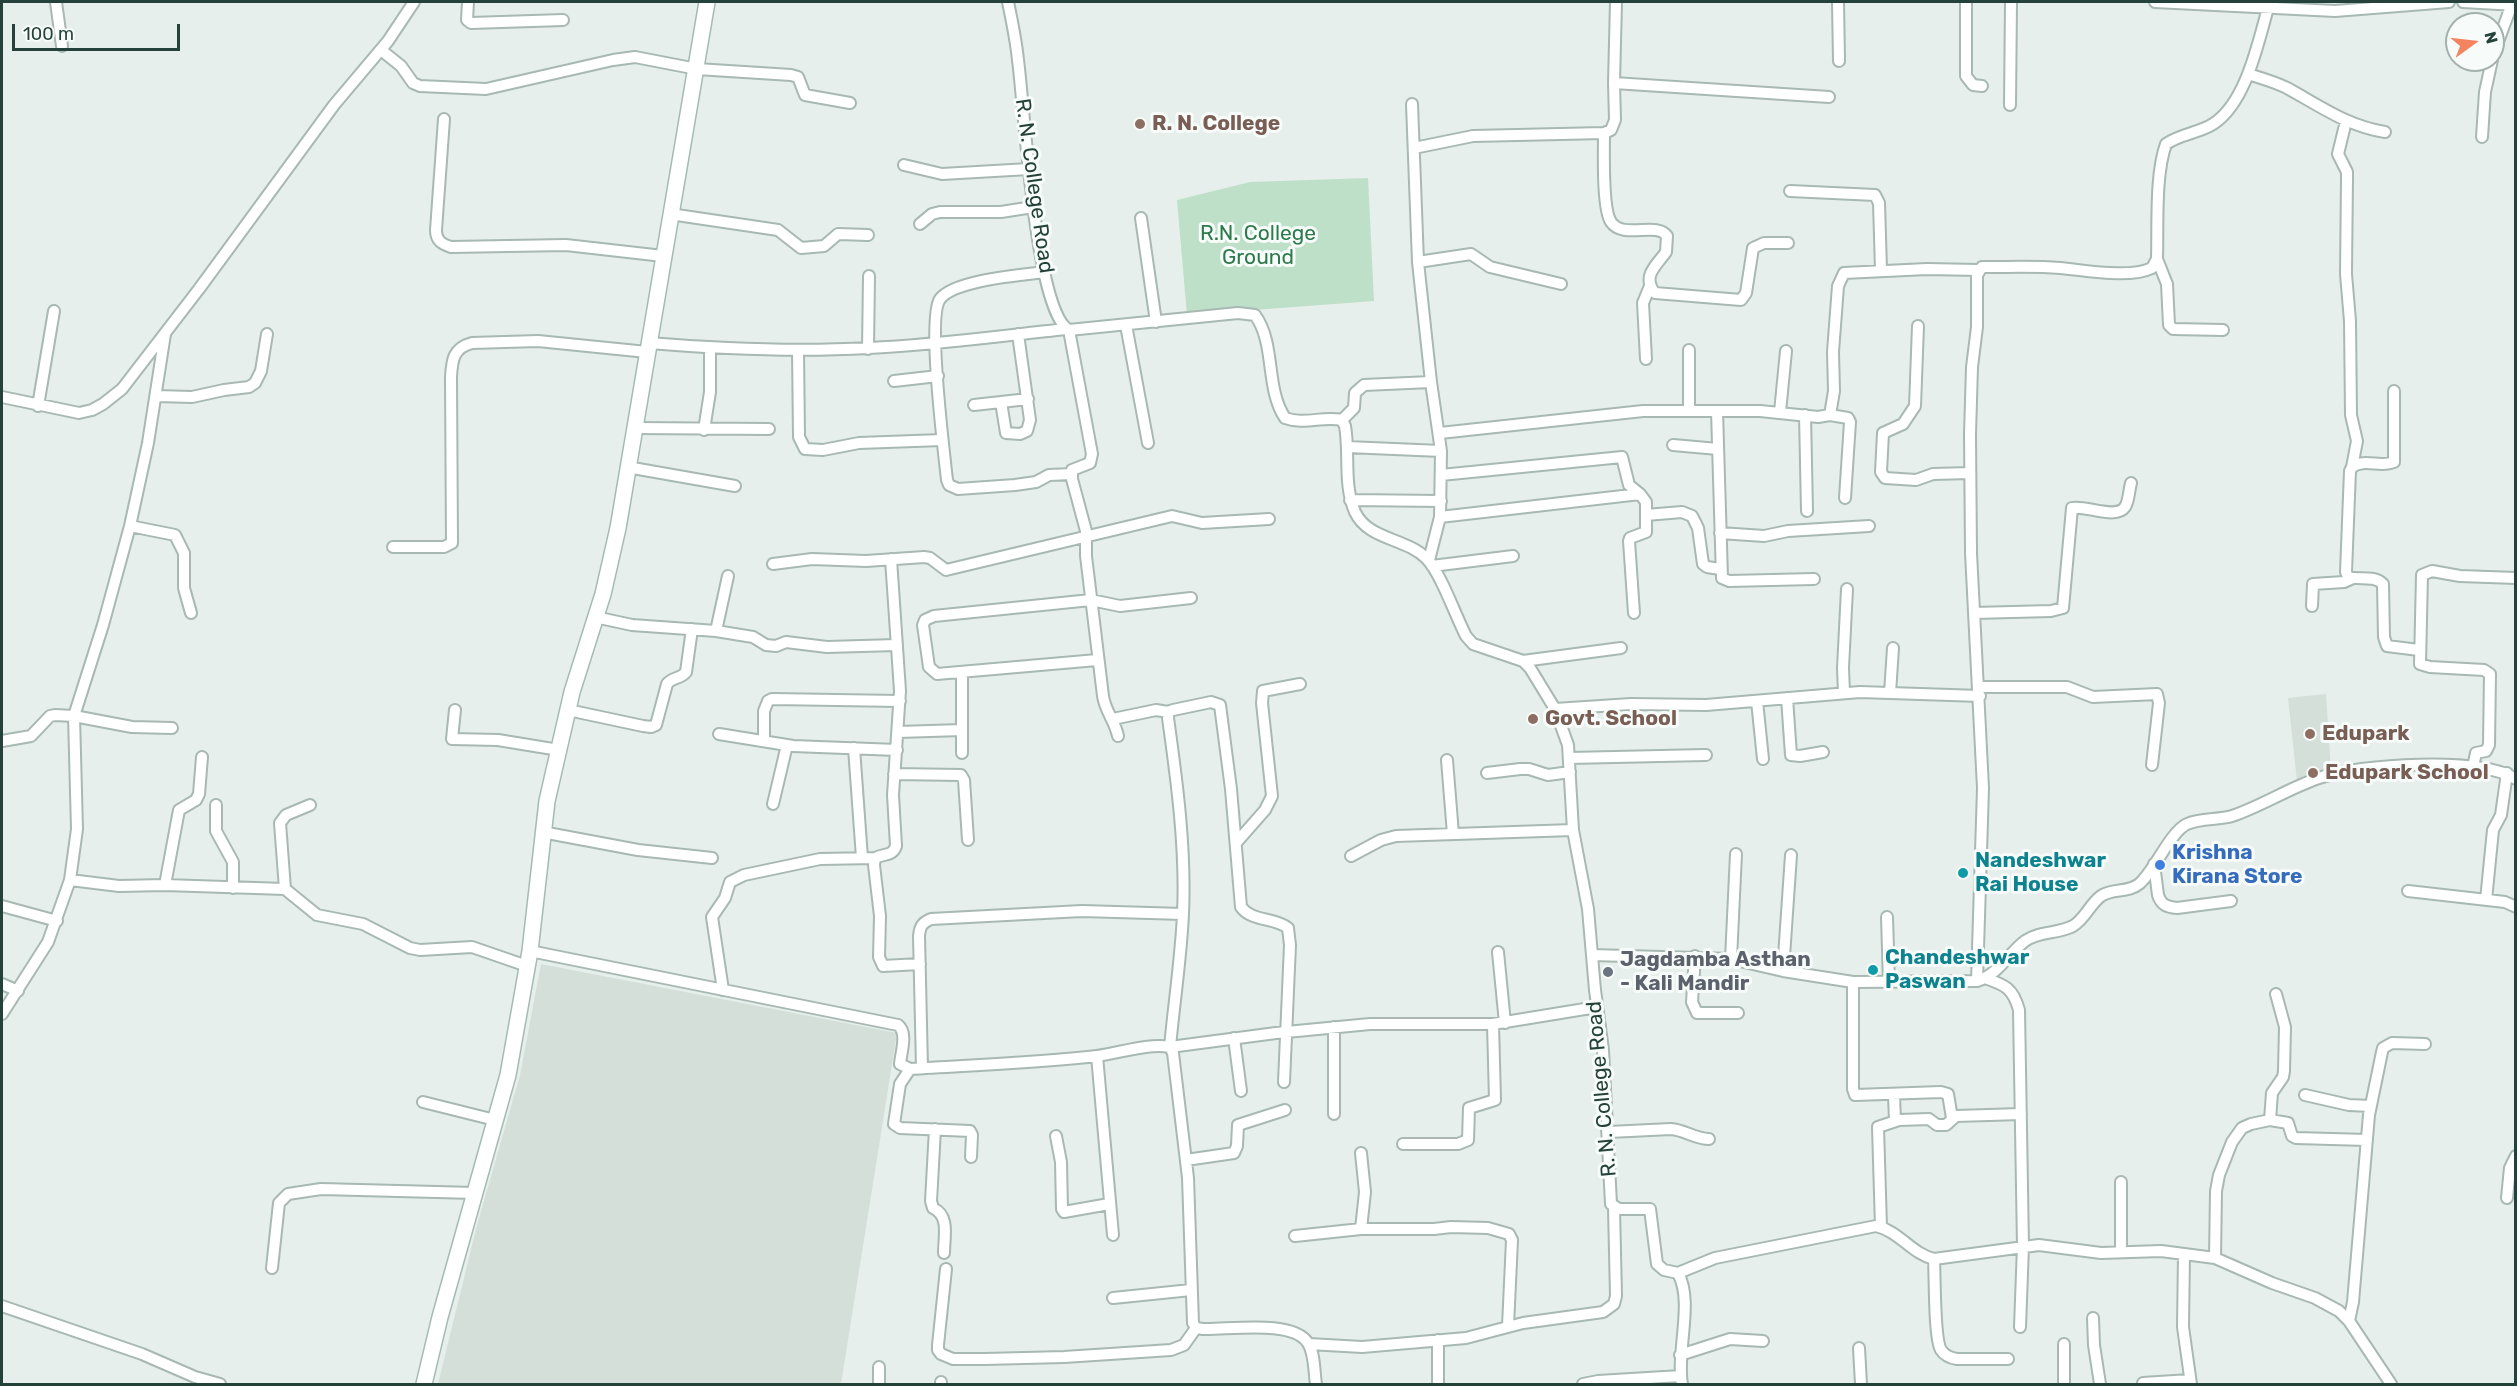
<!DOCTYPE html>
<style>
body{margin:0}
#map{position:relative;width:2517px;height:1386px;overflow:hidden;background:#e6efeb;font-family:Rubik,sans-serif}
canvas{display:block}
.frame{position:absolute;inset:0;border:3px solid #24423a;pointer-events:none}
.north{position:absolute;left:2445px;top:12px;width:60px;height:60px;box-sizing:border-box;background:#f7fbf9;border:2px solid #a3b1ad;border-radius:50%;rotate:75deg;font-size:16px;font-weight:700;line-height:24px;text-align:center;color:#24423a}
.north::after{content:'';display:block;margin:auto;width:21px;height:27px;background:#f4845f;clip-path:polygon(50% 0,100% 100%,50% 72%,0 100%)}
.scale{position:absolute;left:12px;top:24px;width:168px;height:27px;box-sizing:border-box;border:3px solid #24423a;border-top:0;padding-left:8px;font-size:18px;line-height:21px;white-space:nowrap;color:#24423a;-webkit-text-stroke:4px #f7fbf9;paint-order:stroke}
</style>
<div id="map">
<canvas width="2517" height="1386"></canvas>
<div class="frame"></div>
<div class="north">N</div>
<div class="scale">100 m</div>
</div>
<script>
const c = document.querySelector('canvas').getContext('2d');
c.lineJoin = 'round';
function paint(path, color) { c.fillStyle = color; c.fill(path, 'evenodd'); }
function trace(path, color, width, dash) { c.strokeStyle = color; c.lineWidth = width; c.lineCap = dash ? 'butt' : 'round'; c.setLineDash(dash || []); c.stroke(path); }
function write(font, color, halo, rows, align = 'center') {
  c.font = font + ' Rubik,sans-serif'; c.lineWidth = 6; c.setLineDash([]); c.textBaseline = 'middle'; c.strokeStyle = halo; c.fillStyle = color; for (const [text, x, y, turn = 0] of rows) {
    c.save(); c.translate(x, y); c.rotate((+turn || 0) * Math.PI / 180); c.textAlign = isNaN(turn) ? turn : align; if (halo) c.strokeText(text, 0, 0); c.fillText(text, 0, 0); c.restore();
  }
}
const built = new Path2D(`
 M2326,694L2331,770L2297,781L2288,698Z
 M541,964L897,1033L841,1384H438L477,1225L520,1075Z`);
const green = new Path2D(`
 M1368,178L1374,301L1187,315L1177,200L1250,182Z`);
const minor = new Path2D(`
 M56,2L62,46
 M468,2L467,20L471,23L563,20
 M1008,2C1012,21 1016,40 1018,60C1024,104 1035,312 1069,330L1238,313L1255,315C1276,344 1265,388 1285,418C1304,425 1323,416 1342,420L1345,426C1350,454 1343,484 1355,512C1368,540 1406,538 1426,558C1441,573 1455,615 1466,636L1473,644L1523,661L1530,668L1555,709L1568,745L1573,830L1588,909L1595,990L1603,1050L1611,1204L1619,1209H1650L1657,1264L1664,1270L1678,1273C1694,1302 1676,1351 1682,1384
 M1838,2L1839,61
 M1966,2V76L1973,85L1982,86
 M2155,2L2335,11L2449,2
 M2463,2L2516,5
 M381,50L401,66L413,83L420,86L486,89L613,60L635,57L697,69L791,75L798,77L805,95L850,103
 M2493,55L2512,4
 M2248,74C2261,78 2275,82 2287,88C2320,106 2347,126 2385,132
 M1614,83L1829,97
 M1412,104L1418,262L1431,382L1441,451L1440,517L1429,560
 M2010,105L2011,2
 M444,119L436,230C436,241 442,244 451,247L566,245L663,256
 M2346,121L2338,154L2347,172V178L2346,274L2350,321L2351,415L2357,441L2352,467
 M1604,133C1604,151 1602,209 1611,222C1623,240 1657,221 1667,236L1666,252C1657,265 1641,276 1655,293L1741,300L1746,293L1753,248L1764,243H1788
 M2482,137L2485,92L2492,60
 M1414,148L1473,136L1604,133L1611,130L1615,120L1614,83L1616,2
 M904,165L942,174L1029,169
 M1790,191L1875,195L1879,203L1881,270
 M670,214L778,230L801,248L824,246L838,234L868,235
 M1141,218L1156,322
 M920,224L932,214L940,212H1001L1033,207
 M2157,259L2167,284L2169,325L2173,329L2223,330
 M1418,262L1471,254L1490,267L1561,284
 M1045,272C1021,275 954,280 940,299C927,317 944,452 947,480L949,485L958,489L1015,485L1036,482L1049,475L1072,474
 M1126,325L1148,443
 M1918,326L1915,406L1903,424L1883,433L1881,472L1885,478L1916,480L1933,474L1970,473
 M1069,330L1092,454L1090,463L1072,470V479L1086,531V556L1103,696C1105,711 1115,721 1118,736
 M649,343C722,349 796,352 869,348C935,345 1000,336 1066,329
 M868,349L869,276
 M798,350L799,437L805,449L823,450L859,443L942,440
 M1646,359L1643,303L1650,286
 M894,381L938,376
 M2394,391V462C2381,468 2364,458 2352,467L2350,471L2346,572L2348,577C2360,580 2374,575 2383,584L2384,637L2387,646L2419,650
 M156,396L192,397L224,390L249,387L255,383L261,371L267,334
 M2,397L79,413L92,410L103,404L122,389L199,289L334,105L388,41L414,2
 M1001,402L1006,433L1020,434L1027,431L1030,420L1018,334
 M974,405L1028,399
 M38,406L54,311
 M1689,411V350
 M1717,411L1722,578L1729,581L1814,579
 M1780,412L1786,351
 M1805,415L1807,511
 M1830,415L1848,418L1850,422L1845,498
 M1342,420L1354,408L1355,393L1364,385L1431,382
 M634,428L769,429
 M704,430L710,392V348
 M1440,433L1643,411H1760L1818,417L1830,415L1834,391L1833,352L1838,286L1844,273L1927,269L1978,270
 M1673,445L1718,449
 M1347,447L1441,451
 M627,467L735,486
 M1441,475L1622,457L1629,485L1640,494L1646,502V532L1630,538L1629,541L1634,613
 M1350,500L1441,501
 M1646,515L1682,512L1692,516L1698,528L1703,564L1707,567L1720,569
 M1440,517L1640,494
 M130,526L175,535L184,553V588L191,613
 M1720,533L1764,536L1788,531L1869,526
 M393,547H444L452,543L451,377C452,360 453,348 472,343L538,341L647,352
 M891,559L900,691L893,795L896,846C892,857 884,853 875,858L874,865L880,916L879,957L883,966L920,964
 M773,564L812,559L866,561L924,557L930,558L946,570L1172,516L1202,523L1269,519
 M1432,566L1513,556
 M2312,606L2313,584L2344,582L2353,578
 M1974,613L2051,611L2063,608L2072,508C2086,505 2116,520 2125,507C2129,501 2129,490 2131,483
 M595,617L632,625L716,631L753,637L766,645L776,646L786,642L827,647L897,645
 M716,631L728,576
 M1097,660L937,674L929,667L923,625L925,620L934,616L1091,600L1120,606L1191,598
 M1523,661L1621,648
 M962,672V753
 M1979,687H2067L2093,697L2157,694L2159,703L2152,765
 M1844,693L1843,668L1847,589
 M1890,693L1893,648
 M1787,698L1791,755L1800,756L1823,752
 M1757,701L1763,759
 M1555,709L1631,704L1706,705L1860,692L1980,696
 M455,710L452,739L498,740L559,750
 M568,710L643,726L651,727L656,725L667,684C672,677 681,679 686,672L692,629
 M1113,719L1156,710L1168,712
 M898,732L962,730
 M719,734L793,746L897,750
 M2,741L31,736L50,716L55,715L74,716L132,727L172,728
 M764,741V711L768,701L772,699L900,701
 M854,748L862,858
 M1569,758L1706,755
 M1447,760L1453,834
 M2473,767L2476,753L2486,751L2489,745L2490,674L2484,670L2430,667L2420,664L2422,575L2432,571L2460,576L2516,578
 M1487,773L1520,769H1529L1548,775L1570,772
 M894,774L961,775L964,780L968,840
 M773,804L787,745
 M216,805V831L233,862V888
 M542,832L638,850L712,858
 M1236,843L1265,810L1272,796L1262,703L1263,691L1300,684
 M1351,856L1381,840L1396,836L1573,830
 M2154,864L2158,895C2161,905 2167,907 2177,908L2231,901
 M70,880L119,886L165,885L179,810L196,800L199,794L202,757
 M165,885L285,889L317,915L363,924L410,948L420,950L472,947L527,966
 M285,889L280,823L286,815L310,805
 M2408,891L2505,902L2516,907
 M2486,900L2493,830L2501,815L2507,773
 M2,906L57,921
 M1887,917L1889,983
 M530,951L898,1025C908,1033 901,1052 900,1064L910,1069C973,1065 1035,1063 1097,1056C1120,1053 1147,1043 1170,1047L1173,1053L1188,1178L1193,1323L1196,1328L1203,1329C1228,1330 1293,1319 1308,1343C1315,1354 1314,1372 1316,1384
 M1498,952L1505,1023
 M1592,955L1731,959L1783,971L1853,982L1977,981C1999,974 2008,954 2025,941C2039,931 2058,934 2073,926C2085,919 2090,904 2101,896C2112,888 2128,893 2139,884C2154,872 2170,832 2187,824C2200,818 2218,820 2232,816C2262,806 2289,788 2319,778C2359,764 2481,756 2516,779
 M1695,956L1692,1002L1697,1013H1738
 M1731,959L1736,854
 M1783,971L1791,855
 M1985,978C2005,985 2013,988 2019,1010L2023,1246L2020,1327
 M1977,981L1983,788L1971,553L1970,434L1972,367L1977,327V275L1982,267H1990C2013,267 2036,266 2060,268C2084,270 2129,279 2152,268L2157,259C2158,226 2155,174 2166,144C2180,134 2199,133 2213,124C2246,103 2258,43 2268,8
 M1853,982V1089L1855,1095L1941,1092L1948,1094L1952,1118
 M2,984L18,991
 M723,990L712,917L725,898L730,882L744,875L820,859L875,858
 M2,1014L48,942L70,880L77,829L74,716L103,625L130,526L148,443L165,334
 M1234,1038L1241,1091
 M1097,1056L1113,1235
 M922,1068L919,936C920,926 922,923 931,919L1082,911L1183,914
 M910,1069L900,1084L894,1124L900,1128L970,1131L972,1135L971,1157
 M1284,1082L1290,945L1288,928C1274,917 1252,922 1241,907L1231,789L1220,705L1211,702L1173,710L1168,712V718C1177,782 1186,849 1183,914C1181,958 1174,1003 1170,1047L1276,1033L1370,1024H1493L1597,1007
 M1894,1095L1895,1121
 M2305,1095L2349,1105L2371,1106
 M423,1102L495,1120
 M1334,1114V1027
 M2270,1120L2272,1093L2283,1077L2284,1071L2285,1027L2276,994
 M935,1129L931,1201L933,1208C950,1216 944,1236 944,1253
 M1609,1132L1671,1129C1685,1130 1695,1139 1709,1139
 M1056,1136L1061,1162L1062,1209L1064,1212L1109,1204
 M1403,1144H1458L1468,1140L1469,1108L1495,1100L1493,1024
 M1361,1153L1365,1192L1361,1229
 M1186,1160L1234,1153L1237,1146L1238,1125L1285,1110
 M2121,1182V1252
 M2507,1198L2510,1168L2516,1156
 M1881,1227L1878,1127L1899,1120L1929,1119L1937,1125H1946L1956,1116L2021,1114
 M1295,1236L1361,1229H1434L1451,1227L1488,1228L1509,1234L1512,1240L1508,1326
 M2184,1254L2183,1327L2191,1384
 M2215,1258L2216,1191L2219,1175L2232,1142L2242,1128L2251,1124L2270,1120L2288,1123L2292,1136L2296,1138L2367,1140
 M1934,1259C1935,1276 1934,1339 1941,1350C1945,1356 1950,1358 1957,1359H2008
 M272,1268L279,1203L288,1194L321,1189L475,1193
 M946,1269L938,1345V1350L941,1354L953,1359H985L1064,1357L1171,1350L1184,1345L1196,1328
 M1678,1273L1715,1258L1876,1226C1899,1231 1912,1254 1934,1259L2039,1245L2101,1253L2161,1251L2215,1258L2272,1283L2315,1298L2339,1311L2349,1321L2391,1384
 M1113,1298L1191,1290
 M2,1306L142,1354L195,1377L220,1384
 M2093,1318L2094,1345L2100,1384
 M2349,1321L2353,1302L2369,1115L2382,1052L2383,1048L2392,1043L2425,1044
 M1438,1340V1384
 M1309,1344L1362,1347L1466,1338L1523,1323L1603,1312L1614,1304L1616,1296L1614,1208
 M2064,1344V1384
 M1859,1348L1861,1384
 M1680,1355L1730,1339L1763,1341
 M2143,1383L2190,1380
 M879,1384V1367
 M941,1384V1382
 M1583,1384L1598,1381L1681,1376`);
const secondary = new Path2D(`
 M424,1384L440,1317L508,1075L530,951L547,801L572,692L603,594L618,528L707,2`);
const markers = [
 [1140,124,6,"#8d6e63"],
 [1533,719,6,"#8d6e63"],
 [2310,734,6,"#8d6e63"],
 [2313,773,6,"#8d6e63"],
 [2160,865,6,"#3f7fe0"],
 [1963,873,6,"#0f9aa8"],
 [1873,970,6,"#0f9aa8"],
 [1608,972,6,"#6b7280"]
];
const educationNames = [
 ["R. N. College",1152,124],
 ["Govt. School",1545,719],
 ["Edupark",2322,734],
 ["Edupark School",2325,773]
];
const streetNames = [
 ["R. N. College Road",1034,186,82],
 ["R. N. College Road",1602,1089,-95]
];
const parkNames = [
 ["R.N. College",1258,234],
 ["Ground",1258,258]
];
const shopNames = [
 ["Krishna",2172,853],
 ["Kirana Store",2172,877]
];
const cultureNames = [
 ["Nandeshwar",1975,861],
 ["Rai House",1975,885],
 ["Chandeshwar",1885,958],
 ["Paswan",1885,982]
];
const worshipNames = [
 ["Jagdamba Asthan",1620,960],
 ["- Kali Mandir",1620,984]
];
paint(built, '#d4dfda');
paint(green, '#bfe0c8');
trace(minor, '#a8b8b2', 14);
trace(secondary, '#a4bbb3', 18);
trace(minor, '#fff', 10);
trace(secondary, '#fff', 15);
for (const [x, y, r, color] of markers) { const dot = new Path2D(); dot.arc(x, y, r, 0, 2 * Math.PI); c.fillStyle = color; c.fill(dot); trace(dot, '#f7fbf9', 2); }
write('bold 21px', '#785e54', '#f7fbf9', educationNames, 'left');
write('21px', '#24423a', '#f7fbf9', streetNames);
write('21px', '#2d7a4b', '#f7fbf9', parkNames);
write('bold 21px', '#366cbe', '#f7fbf9', shopNames, 'left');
write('bold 21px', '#0d838f', '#f7fbf9', cultureNames, 'left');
write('bold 21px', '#5b616d', '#f7fbf9', worshipNames, 'left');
</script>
